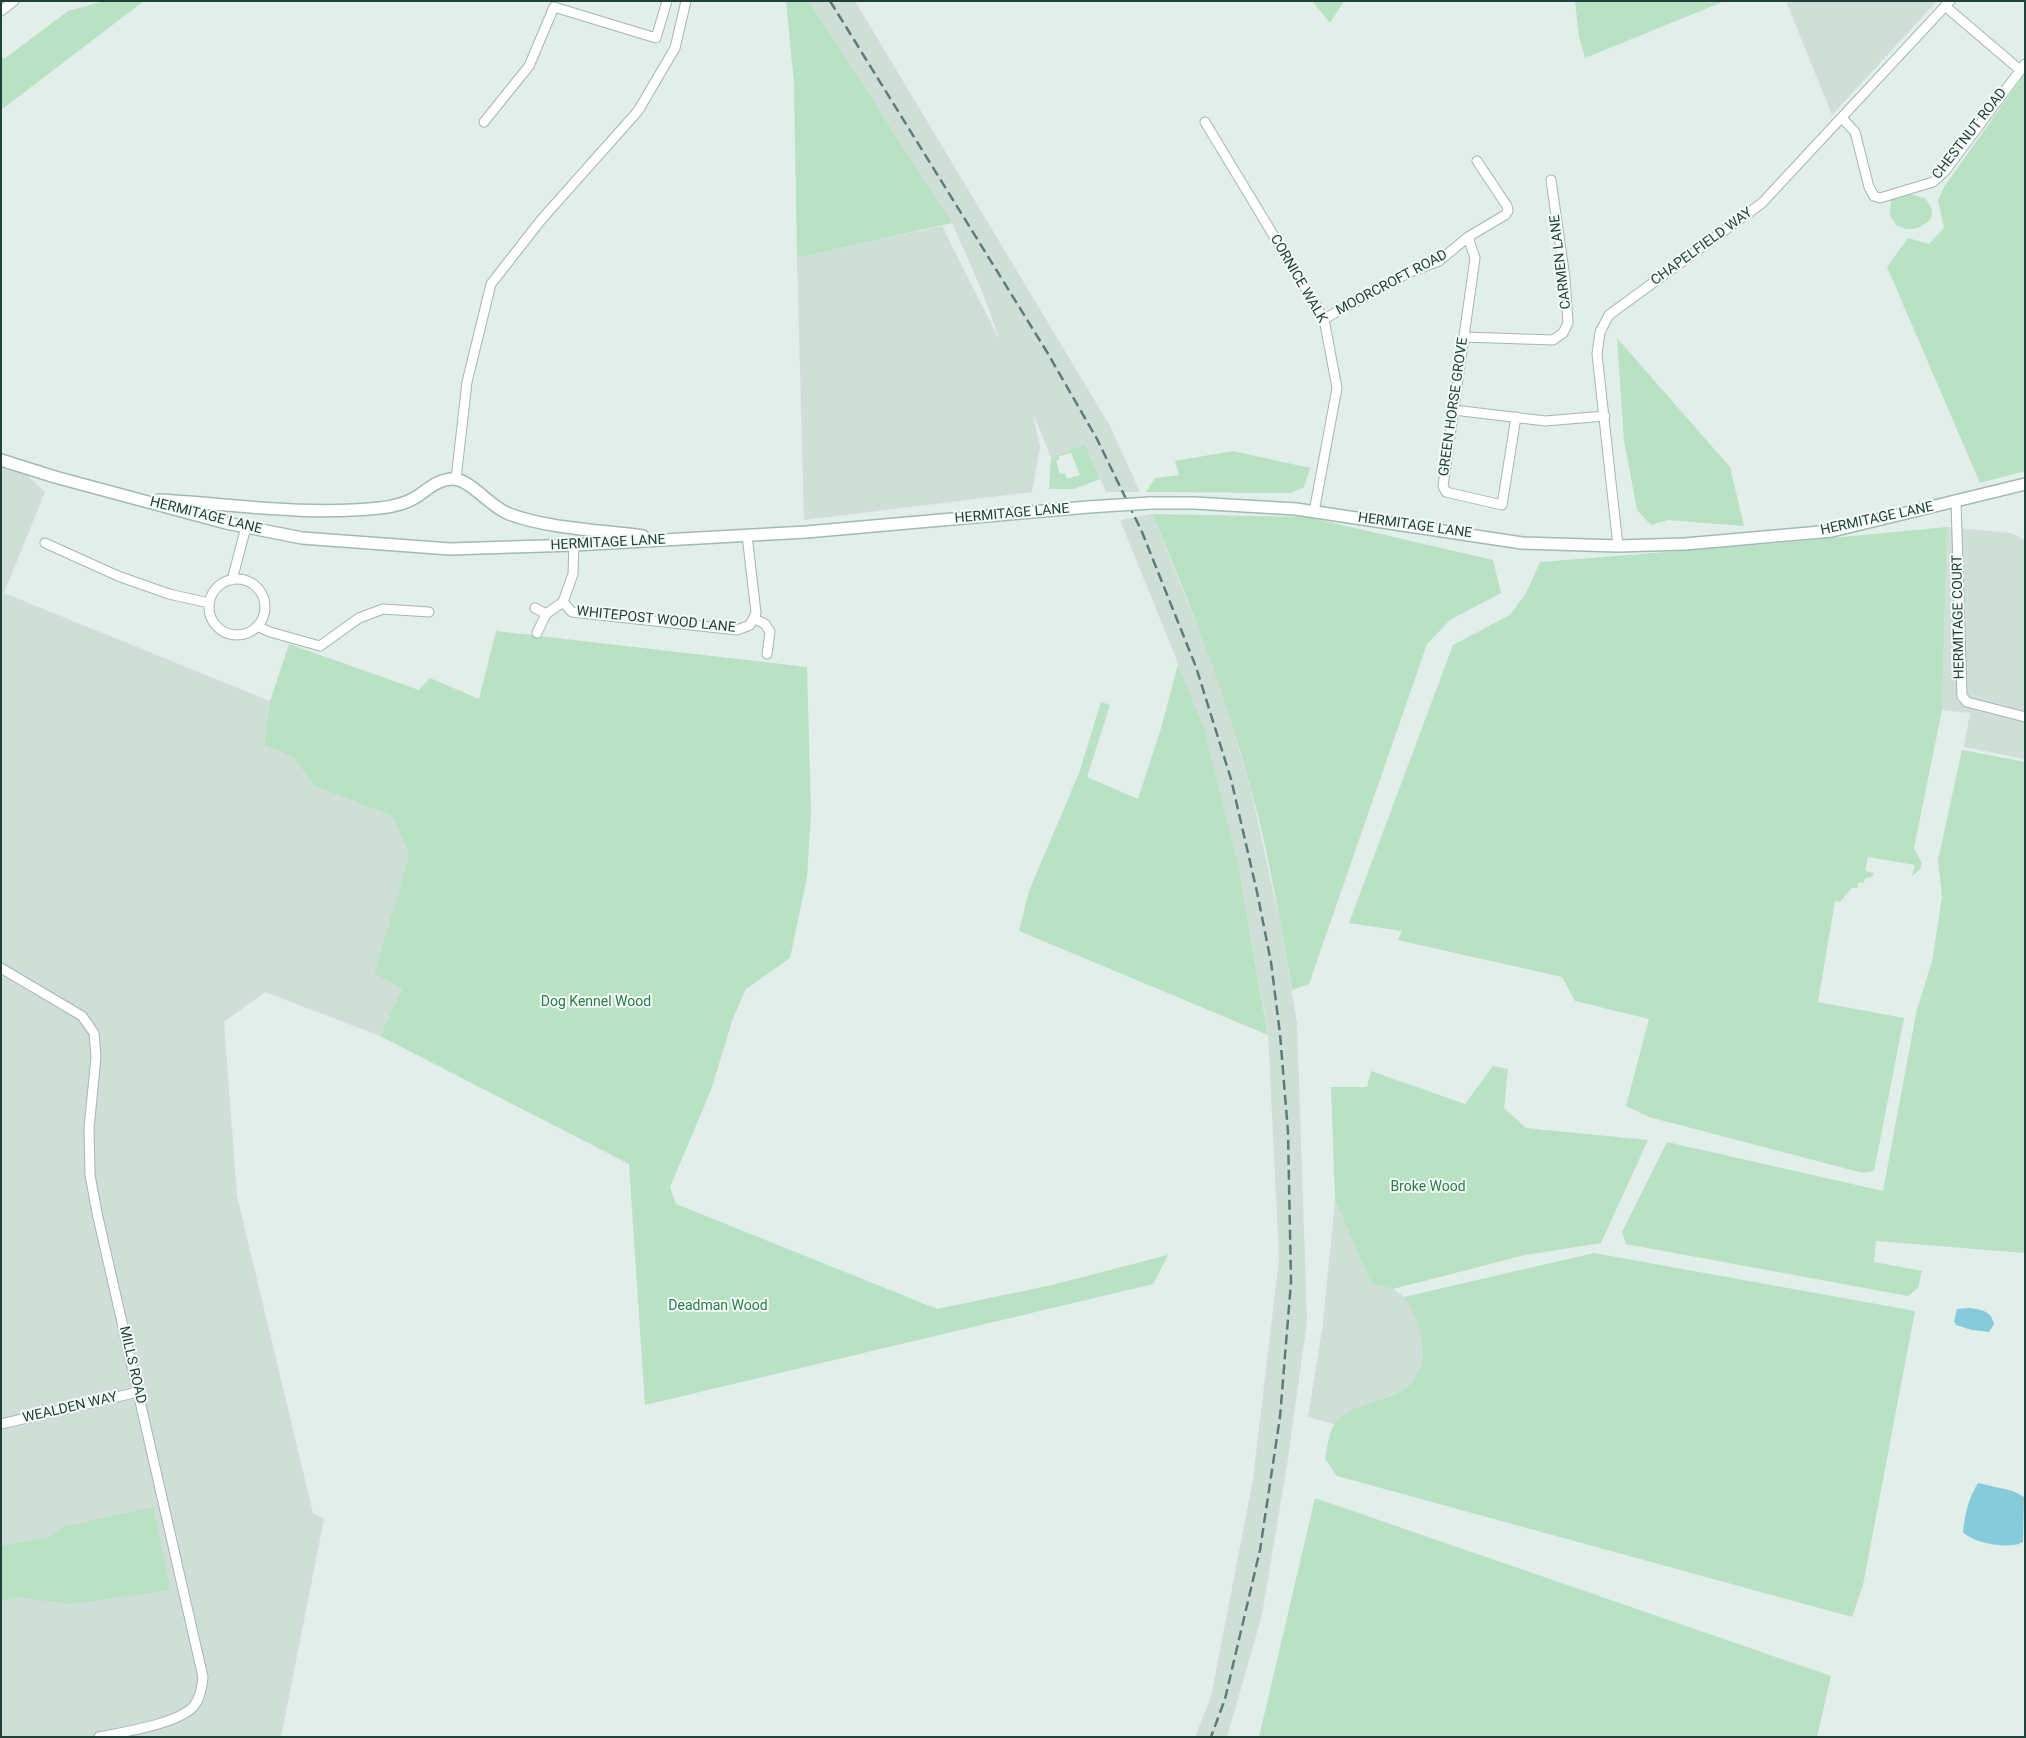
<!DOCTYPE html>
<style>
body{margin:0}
#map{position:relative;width:2026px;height:1738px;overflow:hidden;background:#e2eee9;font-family:Roboto,sans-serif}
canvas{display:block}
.frame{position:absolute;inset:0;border:2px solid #204139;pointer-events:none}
</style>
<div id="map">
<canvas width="2026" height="1738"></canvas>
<div class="frame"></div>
</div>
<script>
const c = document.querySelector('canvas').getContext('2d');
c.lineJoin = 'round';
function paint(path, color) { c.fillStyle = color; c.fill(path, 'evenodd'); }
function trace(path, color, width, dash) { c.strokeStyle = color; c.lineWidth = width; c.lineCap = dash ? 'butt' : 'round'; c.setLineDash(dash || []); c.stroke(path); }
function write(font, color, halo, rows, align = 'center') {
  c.font = font + ' Roboto,sans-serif'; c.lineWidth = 4; c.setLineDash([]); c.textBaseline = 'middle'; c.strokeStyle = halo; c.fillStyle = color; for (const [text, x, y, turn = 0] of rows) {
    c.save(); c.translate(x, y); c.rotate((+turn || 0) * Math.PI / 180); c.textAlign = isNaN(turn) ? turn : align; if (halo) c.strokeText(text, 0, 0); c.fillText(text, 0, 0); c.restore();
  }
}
const built = new Path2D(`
 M809,1H855L1110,426L1140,492H1106L1085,444L1051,458L1035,418L1037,416L1034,418L1040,447L1032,492L804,520L797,258L942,226L1000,341L982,291L952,223Z
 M1786,1H1937L1832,115Z
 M1,465L28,476L45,492L4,593L270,701L264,745L293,757L314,786L392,816L409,854L374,974L402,989L380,1036L265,992L224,1022L237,1196L313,1513L324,1519L281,1737H1Z
 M1152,514L1216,672L1251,790L1280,923L1297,1023L1307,1321L1287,1465L1262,1615L1227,1737H1195L1211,1697L1253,1479L1279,1259L1268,1032L1237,859L1205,730L1120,520Z
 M1947,527L2011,533L2025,540V759L1964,747L1970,713L1942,710Z
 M1335,1200L1371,1283L1393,1289L1404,1297L1416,1315L1421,1334L1422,1351L1421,1366L1417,1377L1403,1390L1344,1416L1334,1424L1308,1417L1323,1323Z`);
const green = new Path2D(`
 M104,1H144L1,110V57L4,59L68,11Z
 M786,1H809L952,223L797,258L794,83Z
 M1312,1H1344L1330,23Z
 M1575,1H1725L1585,58L1579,37Z
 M2025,73V471L1980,483L1887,267L1908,238L1929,244L1944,228L1938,200L1944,187Z
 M1909,194L1925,198L1932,209L1931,219C1920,229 1910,233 1896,225L1890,215L1891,200Z
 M1617,338L1730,467L1744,526L1668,520L1651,525L1637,510L1624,441Z
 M1085,444L1100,479L1074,489H1049L1051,458ZM1071,453L1080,475L1067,479L1065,473L1060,474L1056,461L1059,460V456Z
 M1233,451L1310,468L1304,487L1291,493L1146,492L1155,478L1179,475L1175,461Z
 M1152,514L1307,517L1493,560L1501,593L1450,620L1427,644L1309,984L1292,990C1280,923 1269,854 1251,789C1225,694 1191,604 1152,514Z
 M1947,527L1942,710L1914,848L1922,863L1920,869L1912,876L1915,865L1868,857L1865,871L1874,873L1872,877L1865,878L1864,883L1859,882L1857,888H1852L1840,902L1835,901L1818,1002L1904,1018L1874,1171L1863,1173L1649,1117L1626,1106L1649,1019L1575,1001L1562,977L1398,940L1402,931L1349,923L1453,645L1510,615L1526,593L1540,562L1780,543Z
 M496,631L807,667L811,812L807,877L790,958L746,989L733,1018L711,1090L670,1187L676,1204L937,1309L1052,1285L1168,1255L1153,1284L645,1405L629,1164L380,1036L402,989L374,974L409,854L392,816L314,786L293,757L264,745L270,701L289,644L419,690L430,678L479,699Z
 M1178,664L1205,730L1237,859L1268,1035L1019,931L1029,891L1079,773L1101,702L1110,705L1087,777L1138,799L1162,725Z
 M1962,750L2025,762V1253L1876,1241L1874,1262L1922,1271L1918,1288L1908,1296L1626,1244L1622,1232L1667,1142L1883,1191L1917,1009L1932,962L1942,897L1938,860Z
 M1493,1066L1508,1069L1504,1108L1526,1128L1648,1140L1601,1243L1525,1255L1393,1289L1371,1283L1335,1200L1331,1087H1367L1371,1071L1465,1104Z
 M1594,1253L1915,1311L1863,1585L1852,1617L1337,1476L1325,1459C1327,1449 1329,1430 1336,1422C1362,1393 1422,1407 1422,1351C1422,1330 1416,1315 1404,1297Z
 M1315,1498L1831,1676L1817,1737H1259Z
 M153,1507L171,1590L70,1604L16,1597L1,1602V1546L48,1537L63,1527Z`);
const water = new Path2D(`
 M1970,1308C1983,1310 1991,1311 1994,1324L1989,1332L1972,1330L1956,1325L1954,1321L1957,1309Z
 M1978,1483L2013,1491L2024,1497L2023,1542C2011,1550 1972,1543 1963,1532C1965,1514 1968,1499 1978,1483Z`);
const street = new Path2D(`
 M1945,6L2020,70
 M1,11L14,1
 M1842,118L1855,132L1869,187L1874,196L1880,198L1933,182L1945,171L2025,64
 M484,122L529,66L554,7L656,38L667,1
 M1205,122L1324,319L1337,388L1314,512
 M1468,237L1475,258L1443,486L1446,492L1502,505L1516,417
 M1324,319L1410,272L1439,261L1468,237L1505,215L1508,211L1507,206L1477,161
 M1464,337L1553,340L1563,333L1568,323L1565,278L1551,180
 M1454,410L1545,421L1605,416
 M456,479L467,382L491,284L541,220L638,111L675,48L686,1
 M1956,501L1962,696L1967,702L2025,717
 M45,543L118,576L169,594L209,603
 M574,545L573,574L563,602L572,612L737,630L750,625L756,613L747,535
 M1618,546L1597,354L1600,332L1609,315L1762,203L1950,1
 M209 607a28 28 0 1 1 56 0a28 28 0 1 1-56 0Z
 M232,580L246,527
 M535,608L546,614
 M755,619L765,624L770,632L767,654
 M257,626L270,632L320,646L359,618L383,609L429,612
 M537,633L546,614L563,602
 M1,968L82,1016L94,1033L96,1057L89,1128L90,1175L97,1213L203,1677C202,1688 200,1698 194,1706C178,1724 123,1732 99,1737
 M1,1424L138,1392`);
const secondary = new Path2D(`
 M1,460L55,477L226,523L302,538L450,549L574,545L806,532L1088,507
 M159,500C231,504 306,516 379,508C392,507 407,503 418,496C429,488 440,478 455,479C473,482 490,507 509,514C550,529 600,530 643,536
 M1150,503H1194L1296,509L1522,543L1618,546L1685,544L1832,531L2025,484`);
const rail = new Path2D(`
 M830,1L1047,352L1097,439L1142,532L1196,667L1231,779L1257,892L1271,962L1280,1034L1288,1132L1291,1282L1280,1417L1260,1550L1225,1699L1211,1737`);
const secondaryBridge = new Path2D(`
 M1088,507L1150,503`);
const streetNames = [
 ["CHESTNUT ROAD",1970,134,-52],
 ["CHAPELFIELD WAY",1702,247,-36],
 ["CARMEN LANE",1561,262,-97],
 ["CORNICE WALK",1298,279,60],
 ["MOORCROFT ROAD",1392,283,-28],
 ["GREEN HORSE GROVE",1454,407,-82],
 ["HERMITAGE LANE",1012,514,-5],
 ["HERMITAGE LANE",206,516,14],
 ["HERMITAGE LANE",1877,519,-12],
 ["HERMITAGE LANE",1415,526,8],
 ["HERMITAGE LANE",608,543,-3],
 ["HERMITAGE COURT",1959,617,-91],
 ["WHITEPOST WOOD LANE",656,620,6],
 ["MILLS ROAD",132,1365,77],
 ["WEALDEN WAY",70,1408,-13]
];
const parkNames = [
 ["Dog Kennel Wood",596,1002],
 ["Broke Wood",1428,1187],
 ["Deadman Wood",718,1306]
];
paint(built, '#d0ded8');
paint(green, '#b9e1c4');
paint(water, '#85cbd9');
trace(street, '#a4b7b1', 11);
trace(secondary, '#9fbbb2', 14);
trace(street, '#fff', 9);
trace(secondary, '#fff', 11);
trace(rail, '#5b7d74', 2.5, [10, 5]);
trace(secondaryBridge, '#9fbbb2', 14, []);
trace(secondaryBridge, '#fff', 11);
write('14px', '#204139', '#f4faf7', streetNames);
write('14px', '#267d48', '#f4faf7', parkNames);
</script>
